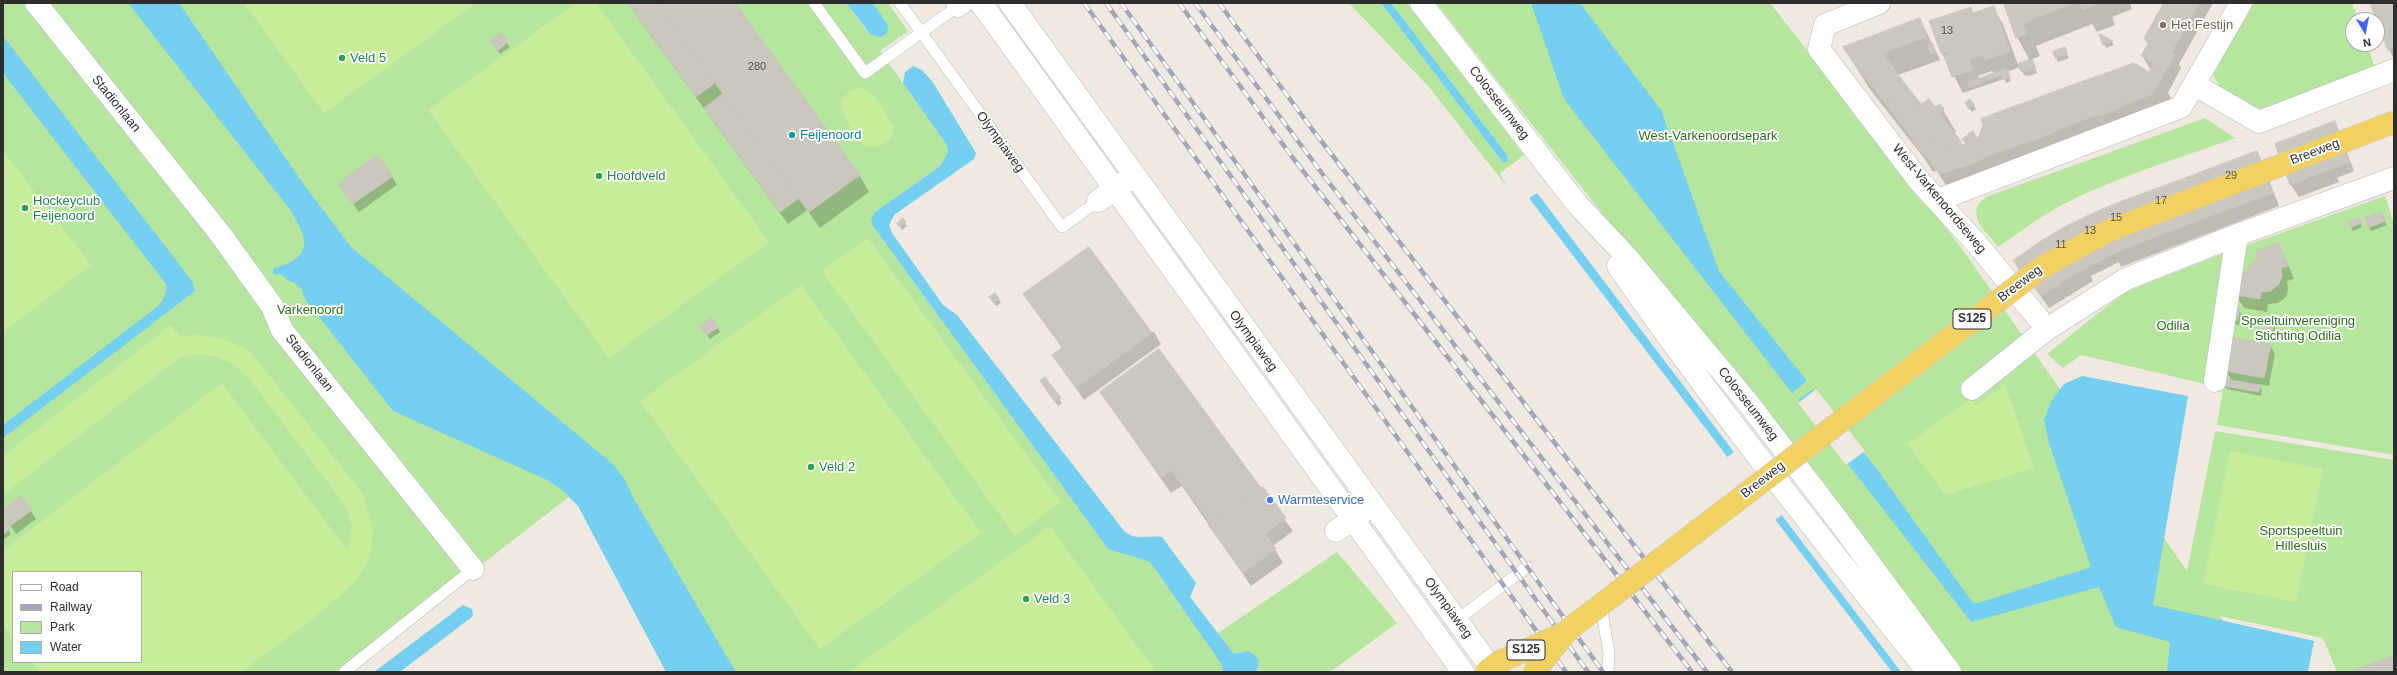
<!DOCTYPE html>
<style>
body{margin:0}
#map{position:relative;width:2397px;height:675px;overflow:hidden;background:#efe9e1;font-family:Arial,sans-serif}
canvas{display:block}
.frame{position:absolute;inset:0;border:4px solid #2e2e2e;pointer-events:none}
.legend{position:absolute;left:12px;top:571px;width:130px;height:92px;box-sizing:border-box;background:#fff;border:1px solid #ababab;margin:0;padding:5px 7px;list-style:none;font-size:12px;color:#2e2e2e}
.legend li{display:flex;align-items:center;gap:8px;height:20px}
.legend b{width:20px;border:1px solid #ababab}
.north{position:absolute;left:2345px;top:12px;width:40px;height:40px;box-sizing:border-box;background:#fff;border:1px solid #ababab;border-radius:50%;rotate:170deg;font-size:11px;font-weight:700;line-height:16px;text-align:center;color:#2e2e2e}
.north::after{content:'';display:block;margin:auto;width:14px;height:18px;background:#4264fb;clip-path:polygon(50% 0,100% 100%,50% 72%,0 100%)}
</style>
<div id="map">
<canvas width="2397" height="675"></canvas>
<div class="frame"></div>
<ul class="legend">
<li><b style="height:5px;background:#fff"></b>Road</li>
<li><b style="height:5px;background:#a3a6b8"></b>Railway</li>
<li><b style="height:11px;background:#b6e59e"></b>Park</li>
<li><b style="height:11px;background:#75cff0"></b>Water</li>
</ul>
<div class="north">N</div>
</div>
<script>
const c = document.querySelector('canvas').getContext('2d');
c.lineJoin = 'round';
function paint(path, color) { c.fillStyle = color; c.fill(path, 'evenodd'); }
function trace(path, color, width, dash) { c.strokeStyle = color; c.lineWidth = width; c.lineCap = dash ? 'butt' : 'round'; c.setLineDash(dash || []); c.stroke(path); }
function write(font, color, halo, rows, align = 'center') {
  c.font = font + ' Arial,sans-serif'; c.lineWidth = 3.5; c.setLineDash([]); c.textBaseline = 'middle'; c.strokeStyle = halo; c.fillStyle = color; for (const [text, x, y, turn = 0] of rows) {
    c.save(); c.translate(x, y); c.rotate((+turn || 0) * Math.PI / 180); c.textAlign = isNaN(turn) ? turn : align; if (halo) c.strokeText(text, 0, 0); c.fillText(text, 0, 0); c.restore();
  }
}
const green = new Path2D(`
 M3,3H846L866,30L882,36L888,25L873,3H888L908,31L880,51L946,144L948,152L940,166L875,212L873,226L1108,549L1150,562L1222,665V672H700L588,482L343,672H3ZM13,572H141V662H13Z
 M1349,3H1381L1501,160L1503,163L1508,161L1507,155L1391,3H1407L1524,155L1500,173L1507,187L1429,87Z
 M1436,3H1770L1960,246L2187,571L2215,431L2394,460V672H2337L2323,638L2220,616L2258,672H1959L1613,227Z
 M2251,3H2352L2358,20H2353V44H2367L2375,68L2255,111L2220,88L2213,74Z
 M2205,118L2235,138C2172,161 2104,180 2046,214C2030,224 2014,236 1998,247C1986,231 1963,214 1986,197Z
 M2385,196L2394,223V455L2217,425L2223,388L2081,355L2063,368L2047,354L2125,292L2230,251Z
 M1337,552L1397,623L1330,672H1257L1259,669L1240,652L1234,654L1218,633Z`);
const pitch = new Path2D(`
 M244,3H476L324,113Z
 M576,3H596L769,242L609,358L428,110Z
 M860,87C872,92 879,100 885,112C887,117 893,124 893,129C893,143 876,151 864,145C853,139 841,111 841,100L849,92Z
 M3,151L91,265L3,332Z
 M868,238L1061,502L1015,536L822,271Z
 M801,285L981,533L820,649L640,401Z
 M171,325L180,337C207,332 226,339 250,351L363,494L373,532L371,550L367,564L352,585L312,620L241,672H40L32,662H141V572H13V638L3,625V551L222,383L348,551L352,527L345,505L247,376C227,358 205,349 179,358L3,495V456Z
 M2005,384L2034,468L1946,495L1907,444L1971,399L1976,406Z
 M2230,451L2323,469L2296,602L2203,584Z
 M1050,526L1156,672H849Z`);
const water = new Path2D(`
 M128,3H179L302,182L351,247L614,465L625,480L633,497L736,672H666L578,506L561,489L545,479L393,411L305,299L301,288L293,282L287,280L283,275L273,274V269C278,266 283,266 287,264C316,250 302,231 291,211Z
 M846,3H873L888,25L887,33L882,37L871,35Z
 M1381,3H1391L1507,155L1508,161L1503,163L1501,160Z
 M1531,3H1580L1661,110L1719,271L1807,381L1792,393L1564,99Z
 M3,36L192,281L195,291L3,438V425L158,306C164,299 167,294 166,284L3,73Z
 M913,66L922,70L932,81L976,153L974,159L894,215L889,225L892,233L943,305L957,315L1124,531C1135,541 1148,535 1162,537L1196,583L1190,597L1234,654C1246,650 1253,650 1259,661L1257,672H1222V665L1150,562L1108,549L873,226L871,220L875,212L940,166L948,152L946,144L903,83L905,72Z
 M1537,193L1901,672H1892L1529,198Z
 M2082,376L2188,396L2153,605L2314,641L2308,672H2167L2170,642L2116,627L2099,587L1971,622L1798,400L1813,389L1876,468L1973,603H1978L2091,567L2049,443L2044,420L2052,400L2064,384Z
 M463,605L472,609L473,616L400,672H374Z`);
const pier = new Path2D(`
 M1816,389L1865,451L1846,465L1798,403Z
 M1735,451L1783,514L1774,521L1726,458Z`);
const shadow = new Path2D(`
 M634,3H733L860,176L869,192L820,228L807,210L788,224L638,18L630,5Z
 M2005,3H2130L2132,9L2112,17L2115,25L2097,32L2092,24L2036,46L2040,56L2032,59L2037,73L2028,76L2024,75L2020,67L2007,72L2011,81L2006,83L2004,79L1963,93L1942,53L1930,22L1970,8L1974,14L1993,7L2003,24L2018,65L2030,61L2017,37ZM1992,71L1994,74L1979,79L1978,76Z
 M2165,3H2213L2179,64L2181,68L2168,93L2174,103L1953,196L1937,171L1933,172L1924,158L1869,88L1844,47L1920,19L1940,60L1898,75L1921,106L1943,110L1956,132L1954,134L1963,146L1976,145L1970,134L1972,133L1977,141L1979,140L1984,126L2149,74L2151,70L2142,56L2149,45L2145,39Z
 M2371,3H2394V59L2389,50Z
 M501,34L510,47L500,54L493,45Z
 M2101,35L2112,42L2114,45L2106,48Z
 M2064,49L2069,58L2058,62L2054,52Z
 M1974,106L1976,109L1972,112L1968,107Z
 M2335,122L2354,171L2337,178L2339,182L2299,197L2291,185L2276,144Z
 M2256,152L2263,165L2279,206L2121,267L2119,262L2091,276L2093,281L2049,308L2015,261Z
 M392,176L397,185L359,212L340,185Z
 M2383,217L2387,225L2371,231L2369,227Z
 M2359,219L2362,227L2353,231L2351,227Z
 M905,223L907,226L902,230L898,224Z
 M2279,244L2294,279L2287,281L2288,290L2286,297L2278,303L2268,304L2267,312L2244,308L2236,295L2248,273Z
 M995,294L1001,303L996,306L993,301Z
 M1025,295L1150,333L1154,332L1161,344L1084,400L1053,355L1062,348Z
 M2239,310L2241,314L2239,325L2234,324Z
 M2273,324L2275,328L2273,339L2268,338L2266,334Z
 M718,328L720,332L710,339L704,330Z
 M2270,345L2275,354L2269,386L2258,384L2262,390L2261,396L2227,389L2225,385L2232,381L2226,370Z
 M1159,351L1293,531L1273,546L1283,563L1251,586L1182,486L1171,493L1101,393Z
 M1045,378L1062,403L1058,406L1043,385Z
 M3,511H31L36,519L16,534L3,515Z
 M3,522L11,534L3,540Z`);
const building = new Path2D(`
 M632,3H657L715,83L696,97L629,5Z
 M657,3H735L860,175L809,212Z
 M2004,3H2075L2023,23L2027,34L2016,38Z
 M2080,3H2099L2083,10Z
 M2164,3H2199L2171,53L2175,55L2161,79L2149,72L2154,64L2141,56L2149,42L2144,39Z
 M2370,3H2394V48L2388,50Z
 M1994,6L2010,51L1985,60L1983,55L1969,60L1973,70L1952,77L1944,56L1949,55L1947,51L1941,53L1929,21L1971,7L1973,13Z
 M1920,18L1927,37L1903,45L1896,27Z
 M1896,27L1903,45L1880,55L1873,36Z
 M501,33L508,42L497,51L490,41Z
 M2099,34H2100L2113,41L2103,45Z
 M1873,36L1880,55L1859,71L1843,47Z
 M1933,44L1936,53L1931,54L1928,45Z
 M2065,47L2067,54L2055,58L2053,52Z
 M1883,53L1895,70L1873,87L1859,71Z
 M2032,59L2036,69L2025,72L2021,71L2018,64Z
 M2134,63L2161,79L2153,94L2139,99L2127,66Z
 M2127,66L2139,99L2125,105L2113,71Z
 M2006,68L2010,77L2003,79L2000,71Z
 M1895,70L1908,88L1886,104L1873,87Z
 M2000,71L2002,75L1985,81L1984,77Z
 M2113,71L2125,105L2109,113L2096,77Z
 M1984,77L1985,81L1969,87L1968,82Z
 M2096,77L2109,113L2091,117L2079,83Z
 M2079,83L2091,117L2075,123L2062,89Z
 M1908,88L1921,104L1899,121L1886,104Z
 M2062,89L2075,123L2058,130L2046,95Z
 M723,94L799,198L780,212L704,108Z
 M2046,95L2058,130L2043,137L2030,101Z
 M1929,99L1935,107L1940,104L1944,109L1910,135L1899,121Z
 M1970,99L1975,105L1969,109L1965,103Z
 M2030,101L2043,137L2026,142L2013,107Z
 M2013,107L2026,142L2010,148L1997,113Z
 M1939,113L1950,127L1919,150L1910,135Z
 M1997,113L2010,148L1993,154L1981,119Z
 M2335,121L2350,162L2332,169L2317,128Z
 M1983,126L1993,154L1969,165L1962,145L1966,144L1962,139L1968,135L1972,141L1977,140Z
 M1950,127L1960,140L1931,162L1919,150Z
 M2317,128L2332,169L2290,185L2275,144Z
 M1973,131L1977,139L1972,141L1968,134Z
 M1960,140L1969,165L1939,174L1931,162Z
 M2257,151L2273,193L2194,222L2178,181Z
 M378,155L393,176L353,204L338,184Z
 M2178,181L2194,222L2139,243L2123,201Z
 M2123,201L2139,243L2113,254L2096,212Z
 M2096,212L2113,254L2086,268L2065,227Z
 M2382,212L2385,221L2368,228L2365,218Z
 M903,218L906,222L900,227L897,224Z
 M2359,218L2361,223L2350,228L2348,222Z
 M2065,227L2086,268L2063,281L2040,242Z
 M2040,242L2063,281L2041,296L2013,261Z
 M2279,243L2288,266L2281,268L2282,276L2279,284L2271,291L2261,292L2260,299L2235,295L2239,270L2247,272L2250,265L2258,258L2256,251Z
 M1089,247L1152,333L1076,388L1052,355L1062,347L1023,294Z
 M995,293L999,298L994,303L989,297Z
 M2233,308L2240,309L2237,321L2231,320Z
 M712,318L719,327L707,335L700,326Z
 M2267,322L2274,323L2271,335L2265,334Z
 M2231,337L2271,344L2264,378L2225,371Z
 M1159,349L1261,488L1211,524L1171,470L1161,477L1100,392Z
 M1045,377L1061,398L1055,402L1040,381Z
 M2225,379L2260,385L2259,392L2224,386Z
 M1263,487L1286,518L1265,534L1276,549L1243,573L1209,526Z
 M21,496L32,510L10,526L3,516V510Z
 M3,520L10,529L3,535Z
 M2394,656V672H2349Z`);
const lane = new Path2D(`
 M814,3L865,73L958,6
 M900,3L1062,227L1098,201
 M1601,606L1609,653L1608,672
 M1457,620L1527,567
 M344,672L473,569`);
const street = new Path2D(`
 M36,3L221,235L272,306L282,330L473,569
 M1879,3L1825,25L1819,49L1920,182L1977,244L2047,329
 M958,6L962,3
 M2195,85L2259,122L2394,70
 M1938,200L2181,107L2241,3
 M1098,201L1133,176
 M2215,381L2237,235
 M1972,389L2047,329L2126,279L2237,235L2394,178
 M1336,531L1372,505`);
const secondary = new Path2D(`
 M981,3L1463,672
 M1010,3L1494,672
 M1421,3L1577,204L1626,256L1745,399L1837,519L1950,672
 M1618,266C1715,406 1822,539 1928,672`);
const rail = new Path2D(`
 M1084,3L1566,672
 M1106,3L1588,672
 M1121,3L1603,672
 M1179,3L1293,158L1692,672
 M1195,3L1324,176L1707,672
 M1219,3L1312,129L1732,672`);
const primaryBridge = new Path2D(`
 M1486,672L1499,662L1564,633
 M1534,672L1568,630L2041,268L2108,231L2394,122`);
const markers = [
 [2163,25,4,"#8d6e63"],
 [342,58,4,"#2e9e5b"],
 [792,135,4,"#0f9aa8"],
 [599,176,4,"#2e9e5b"],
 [25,208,4,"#2e9e5b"],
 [811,467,4,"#2e9e5b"],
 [1270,500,4,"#3f7fe0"],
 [1026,599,4,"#2e9e5b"]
];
const numberNames = [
 ["13",1947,31],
 ["280",757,67],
 ["29",2231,176],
 ["17",2161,201],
 ["15",2116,218],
 ["13",2090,231],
 ["11",2061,245]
];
const shields = [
 [1972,319,38],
 [1526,650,38]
];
const shieldNames = [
 ["S125",1972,319],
 ["S125",1526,650]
];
const educationNames = [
 ["Het Festijn",2171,25]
];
const leisureNames = [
 ["Veld 5",350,58],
 ["Hoofdveld",607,176],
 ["Hockeyclub",33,201],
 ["Feijenoord",33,216],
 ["Veld 2",819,467],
 ["Veld 3",1034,599]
];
const streetNames = [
 ["Colosseumweg",1499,103,52],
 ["Stadionlaan",116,104,51],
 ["Olympiaweg",1000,142,54],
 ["Breeweg",2315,152,-21],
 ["West-Varkenoordseweg",1939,199,50],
 ["Breeweg",2020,284,-37],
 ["Olympiaweg",1253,341,54],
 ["Stadionlaan",309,363,52],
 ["Colosseumweg",1748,404,52],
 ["Breeweg",1763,480,-38],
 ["Olympiaweg",1448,608,54]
];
const cultureNames = [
 ["Feijenoord",800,135]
];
const parkNames = [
 ["West-Varkenoordsepark",1708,136],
 ["Varkenoord",310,310],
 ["Speeltuinvereniging",2298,321],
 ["Stichting Odilia",2298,336],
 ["Odilia",2173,326],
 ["Sportspeeltuin",2301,531],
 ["Hillesluis",2301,546]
];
const shopNames = [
 ["Warmteservice",1278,500]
];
paint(green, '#b6e59e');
paint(pitch, '#c9ec9a');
paint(water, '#75cff0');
paint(pier, '#efe9e1');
paint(shadow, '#0003');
paint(building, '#cbc7bf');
trace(building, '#cbc5ba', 1);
trace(lane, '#b4b7c1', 12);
trace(street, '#b4b7c1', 23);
trace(secondary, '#b4b7c1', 23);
trace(lane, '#fff', 11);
trace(street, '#fff', 22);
trace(secondary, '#fff', 22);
trace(rail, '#a3a6b8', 4.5);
trace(rail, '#fff', 3, [9]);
trace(primaryBridge, '#c9c9c9', 23, []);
trace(primaryBridge, '#f2d163', 22);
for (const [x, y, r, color] of markers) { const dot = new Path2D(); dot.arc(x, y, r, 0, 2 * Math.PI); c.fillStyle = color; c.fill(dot); trace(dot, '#fff', 1.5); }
write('11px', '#555452', null, numberNames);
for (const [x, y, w] of shields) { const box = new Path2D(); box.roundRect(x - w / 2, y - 10, w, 20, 3); c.fillStyle = '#fff'; c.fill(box); trace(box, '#2e2e2e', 1); }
write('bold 12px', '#2e2e2e', null, shieldNames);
write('13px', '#785e54', '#fff', educationNames, 'left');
write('13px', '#27864d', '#fff', leisureNames, 'left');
write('13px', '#2e2e2e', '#fff', streetNames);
write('13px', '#0d838f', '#fff', cultureNames, 'left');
write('13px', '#2c6e1b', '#fff', parkNames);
write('13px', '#366cbe', '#fff', shopNames, 'left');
</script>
